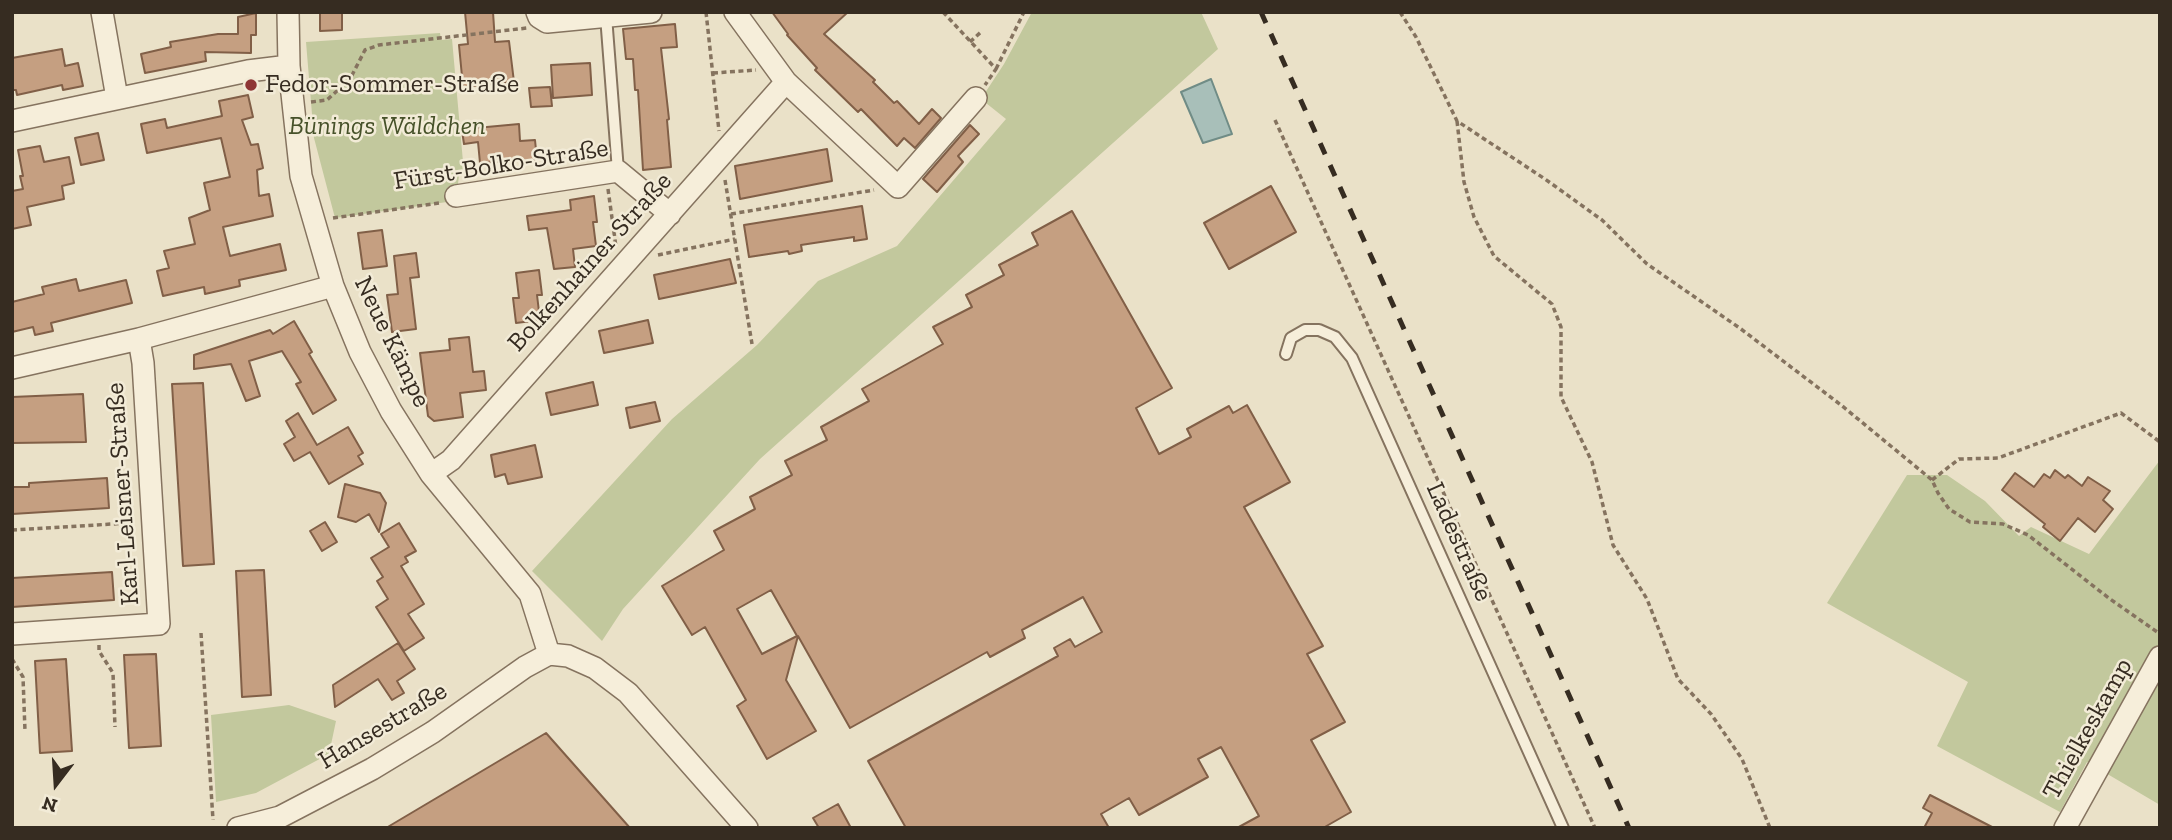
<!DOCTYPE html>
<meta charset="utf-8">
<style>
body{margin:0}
#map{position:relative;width:2172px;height:840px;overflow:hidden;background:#eae1c8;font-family:"Zilla Slab",serif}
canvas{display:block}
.frame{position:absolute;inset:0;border:14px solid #362c21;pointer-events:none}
.north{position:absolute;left:21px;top:749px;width:70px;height:70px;-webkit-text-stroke:5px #f2ebd7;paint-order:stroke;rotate:197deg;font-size:19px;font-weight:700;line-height:28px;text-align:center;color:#362c21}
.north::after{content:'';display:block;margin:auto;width:24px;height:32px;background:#362c21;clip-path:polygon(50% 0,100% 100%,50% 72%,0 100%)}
</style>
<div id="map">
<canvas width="2172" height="840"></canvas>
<div class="frame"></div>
<div class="north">N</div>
</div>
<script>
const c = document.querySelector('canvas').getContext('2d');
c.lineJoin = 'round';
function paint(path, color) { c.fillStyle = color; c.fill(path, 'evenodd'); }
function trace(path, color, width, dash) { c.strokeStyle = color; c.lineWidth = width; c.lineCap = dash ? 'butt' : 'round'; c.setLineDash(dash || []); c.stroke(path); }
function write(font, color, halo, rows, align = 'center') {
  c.font = font + ' "Zilla Slab",serif'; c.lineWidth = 5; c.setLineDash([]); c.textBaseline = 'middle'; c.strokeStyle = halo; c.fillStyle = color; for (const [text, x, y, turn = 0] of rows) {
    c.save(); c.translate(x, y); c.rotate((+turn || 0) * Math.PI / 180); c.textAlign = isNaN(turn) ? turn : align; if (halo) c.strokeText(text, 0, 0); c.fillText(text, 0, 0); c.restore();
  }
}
const green = new Path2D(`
 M1032,12H1201L1218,49L760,459L623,609L602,641L532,571L672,419L757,345L818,281L897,246L1006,119L981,99L1004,64Z
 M440,33L441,40L452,39L464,173L459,175L458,184L446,193L447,202L335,218L314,138L306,42Z
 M2160,460V805L2087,762L2060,812L1937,746L1968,682L1827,603L1907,475H1947L1985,501L2019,536L2031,527L2089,554Z
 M289,705L336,721L329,754L256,793L216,802L211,715Z`);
const water = new Path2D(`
 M1211,79L1232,134L1203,143L1181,92Z`);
const building = new Path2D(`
 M320,12H342V30L320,31Z
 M465,12H493L495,42L509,41L514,82L463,87L459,45L468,44Z
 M772,12H848L824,34L875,80L873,82L894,103L897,101L919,124L932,109L941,118L915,148L904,138L897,146L861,109L858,112L815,70L817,68L787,35L788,34Z
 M256,13V35H251V53L205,52L206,61L145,73L141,54L171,47L170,42L218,34H238V17Z
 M675,24L677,47L661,48L669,119L667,120L671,167L643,170L638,90H635L633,59H626L623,29Z
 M62,49L65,66L78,63L83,86L63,90L62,85L17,95L16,90H12V58Z
 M590,63L592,95L553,98L551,65Z
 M550,87L552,106L531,107L529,88Z
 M248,95L253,117L242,120L251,145L258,144L263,168L257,170L259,196L269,194L273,216L223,227L230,256L280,244L286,270L239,280L240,286L205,294L204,287L163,296L157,271L169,268L164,251L195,244L189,218L210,210L204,183L230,177L221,138L147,153L141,124L165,119L167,128L222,116L219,101Z
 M476,122V128L519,124L520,141L535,140L537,160L480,163L478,142L464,144L461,124Z
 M970,125L979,134L958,156L963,162L937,192L923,179Z
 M98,133L104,160L81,165L75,138Z
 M40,146L44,162L69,157L74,183L62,186L64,199L27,207L31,225L12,229V191L23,189L20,176H23L18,150Z
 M827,149L832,181L740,199L735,166Z
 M1271,186L1296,232L1229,269L1204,223Z
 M594,196L597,222H593L596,246L573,249L575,267L554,269L547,228L529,230L527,216L571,210L570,200Z
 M862,206L867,239L854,241V237L827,241L801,245L802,251L789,254L788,251L749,257L744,225Z
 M1072,211L1172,388L1136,408L1159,454L1191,437L1187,429L1229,406L1233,413L1247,405L1290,482L1244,507L1323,646L1307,654L1345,722L1311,740L1351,812L1323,828H1237L1259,816L1221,747L1198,759L1208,777L1139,815L1129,798L1101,814L1109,828H906L868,761L1058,656L1054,648L1070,639L1075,647L1102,632L1083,597L1022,630L1025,638L990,657L987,652L850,728L798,636L786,680L816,731L767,759L737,706L746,700L705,627L692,635L662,586L724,550L714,531L755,509L750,497L792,475L785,461L827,440L821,427L869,401L862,389L943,344L933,327L972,307L966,295L1004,275L999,265L1038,245L1032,233ZM771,590L797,636L762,654L737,609Z
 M382,230L387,266L363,269L358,233Z
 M416,253L419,277L410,278L416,329L392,332L387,295L398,294L394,256Z
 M730,259L736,283L659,299L654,275Z
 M539,270L542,295H537L540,320L516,323L513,298H519L516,273Z
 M76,279L79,291L126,280L132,303L51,323L53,331L35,335L33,327L12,332V302L44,294L42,287Z
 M648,320L653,343L604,353L599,331Z
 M294,321L312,352L309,354L336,400L313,414L296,384L301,382L282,351L249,361L260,396L246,401L231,364L194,369V355L270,330L273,334Z
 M469,337L473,372L484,371L486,390L460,393L463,417L434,421L428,416L420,353L450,350L449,339Z
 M593,382L598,405L551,415L546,393Z
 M203,383L214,564L183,566L172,384Z
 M83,394L86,442L12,443V397Z
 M655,402L660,421L630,428L626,408Z
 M298,413L317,445L348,427L363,453L358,456L363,464L329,484L310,452L294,461L284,444L295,437L286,421Z
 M535,445L542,477L508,484L505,474L495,477L491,455Z
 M2055,470L2065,478L2068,475L2082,486L2088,477L2110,491L2103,500L2113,509L2095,532L2078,518L2060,541L2043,527L2045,524L2002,490L2015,473L2034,487L2044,474L2050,478Z
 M107,478L109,508L12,514V487H29V483Z
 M345,484L380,493L386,503L379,532L369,514L356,522L338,517Z
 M325,522L337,542L322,551L310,531Z
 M399,523L416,551L405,557L408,562L401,566L424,604L408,614L424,638L404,651L376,607L388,599L377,581L383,577L371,558L389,547L381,534Z
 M264,570L271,695L242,697L236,571Z
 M112,572L114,600L12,607V578Z
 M398,643L415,669L397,681L404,693L392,700L378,679L335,707L333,685Z
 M156,654L161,746L129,748L124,655Z
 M66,659L72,751L40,753L35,661Z
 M546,733L630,828H386Z
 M1930,795L1994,828H1924L1932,813L1923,808Z
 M838,804L851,828H819L813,818Z`);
const path = new Path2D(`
 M706,12L719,131
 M943,12L996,69L985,85
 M1400,12L1416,37L1457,121L1545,179L1602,220L1647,264L1741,329L1841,405L1932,480L1938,493L1949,509L1970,522L2003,524L2028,535L2110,599L2160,634
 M970,42L981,32
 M996,69L1024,12
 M713,73L756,70
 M311,102L327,100L350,79L365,50L379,45L527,28
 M1275,120L1595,828
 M1457,121L1464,182L1474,217L1494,256L1552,304L1561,327V397L1592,462L1613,545L1647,599L1678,679L1711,714L1742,759L1770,828
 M725,180L752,344
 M608,189L616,247
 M731,214L874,190
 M333,218L439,203
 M658,255L735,239
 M1932,480L1959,459L1998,458L2121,413L2160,442
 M12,530L129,523
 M201,633L213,820
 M99,645V651L113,673L115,727
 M12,659L23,677L25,731`);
const service = new Path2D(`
 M606,16L618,171
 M1286,354L1291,338L1305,330H1319L1335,337L1352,358L1563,828`);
const minor = new Path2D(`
 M102,12L117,98
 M288,12L289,66L301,176L333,286L360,352L391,411L431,474L530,594L549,654
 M537,12L539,17L547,22L651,12
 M786,82L898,187L976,98
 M12,121L248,71L289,66
 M456,196L618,171L670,214
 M12,368L139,339L333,286
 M431,474L451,460L786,82L735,12
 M12,634L159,624L143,363L139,339
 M549,654L568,656L595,668L628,693L747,828
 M238,828L280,817L372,769L433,732L525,667L549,654
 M2065,828L2160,657`);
const rail = new Path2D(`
 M1261,12L1629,828`);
const markers = [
 [251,85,7,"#8e3534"]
];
const poiNames = [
 ["Fedor-Sommer-Straße",265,85]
];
const parkNames = [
 ["Bünings Wäldchen",387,127]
];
const streetNames = [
 ["Fürst-Bolko-Straße",501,165,-9],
 ["Bolkenhainer Straße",590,262,-48],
 ["Neue Kämpe",392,342,64],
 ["Karl-Leisner-Straße",123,494,-94],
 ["Ladestraße",1459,542,66],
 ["Hansestraße",383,726,-31],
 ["Thielkeskamp",2088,729,-61]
];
paint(green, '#c2c89d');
paint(water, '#a8bfb9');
trace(water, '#708c86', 2);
paint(building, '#c59f81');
trace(building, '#815f47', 2);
trace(service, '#85735f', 14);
trace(minor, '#85735f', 24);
trace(path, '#85735f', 3.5, [5, 3.5]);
trace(service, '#f6eeda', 10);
trace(minor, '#f6eeda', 21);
trace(rail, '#362c21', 5, [12, 12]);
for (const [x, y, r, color] of markers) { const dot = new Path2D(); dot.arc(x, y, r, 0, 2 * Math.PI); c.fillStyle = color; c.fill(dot); trace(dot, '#f2ebd7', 2.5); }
write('26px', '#362c21', '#f2ebd7', poiNames, 'left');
write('italic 26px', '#465129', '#f2ebd7', parkNames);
write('26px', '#362c21', '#f2ebd7', streetNames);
</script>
